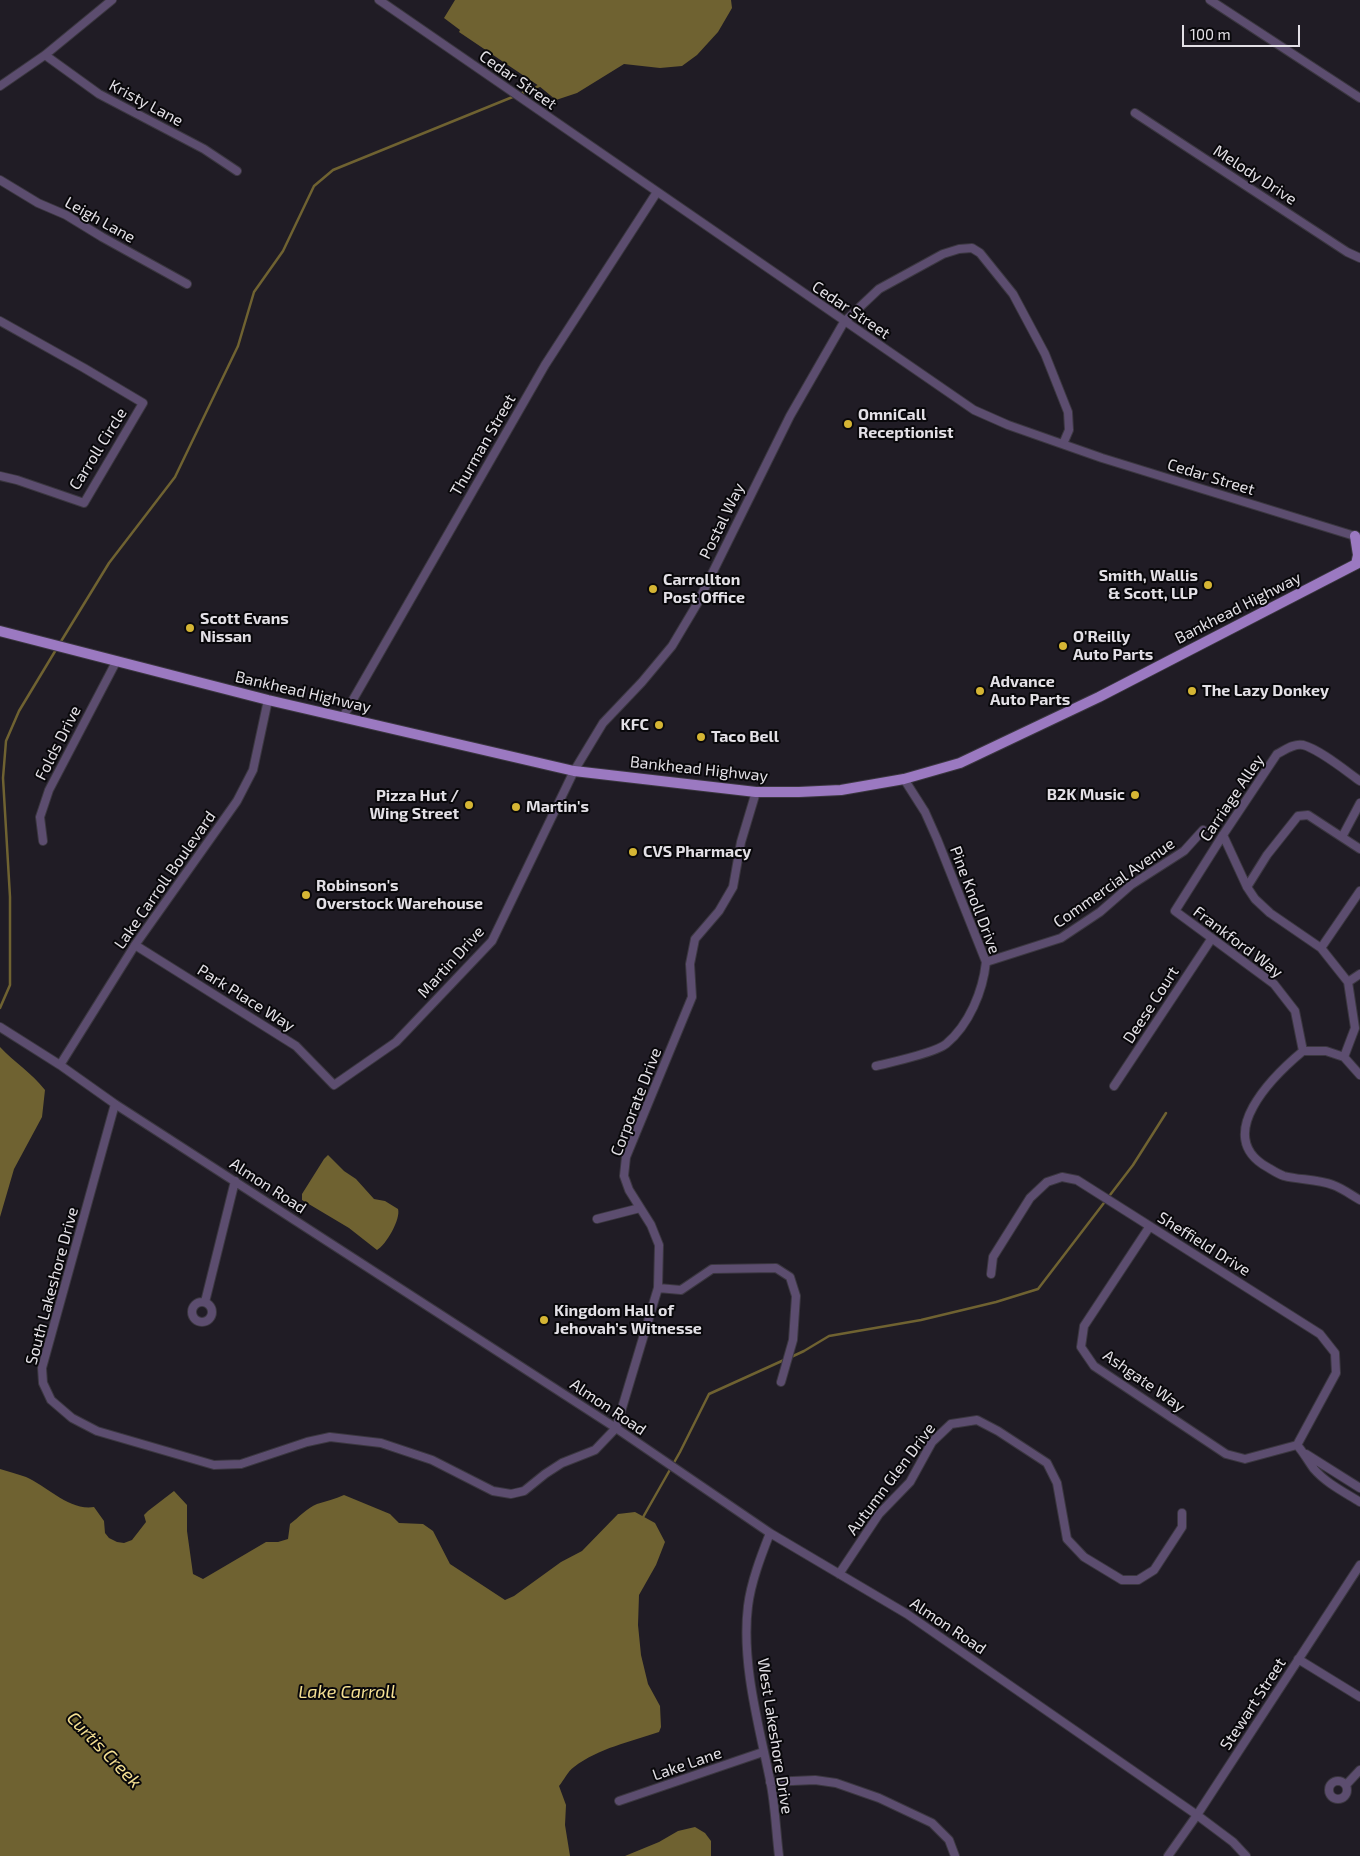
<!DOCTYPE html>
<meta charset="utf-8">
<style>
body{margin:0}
#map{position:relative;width:1360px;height:1856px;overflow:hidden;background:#201c25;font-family:"Exo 2",sans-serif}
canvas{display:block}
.scale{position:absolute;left:1182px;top:25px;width:118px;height:22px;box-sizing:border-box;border:2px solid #e3e0e6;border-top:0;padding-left:6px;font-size:15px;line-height:18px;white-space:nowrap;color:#e3e0e6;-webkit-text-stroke:4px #09080b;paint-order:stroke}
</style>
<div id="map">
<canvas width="1360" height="1856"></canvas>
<div class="scale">100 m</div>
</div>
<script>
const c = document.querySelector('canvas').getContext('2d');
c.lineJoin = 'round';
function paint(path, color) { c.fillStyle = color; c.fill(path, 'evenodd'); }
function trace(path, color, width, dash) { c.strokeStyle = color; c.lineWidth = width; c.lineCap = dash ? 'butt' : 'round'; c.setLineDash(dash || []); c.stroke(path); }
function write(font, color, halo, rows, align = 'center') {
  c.font = font + ' "Exo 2",sans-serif'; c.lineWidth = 4; c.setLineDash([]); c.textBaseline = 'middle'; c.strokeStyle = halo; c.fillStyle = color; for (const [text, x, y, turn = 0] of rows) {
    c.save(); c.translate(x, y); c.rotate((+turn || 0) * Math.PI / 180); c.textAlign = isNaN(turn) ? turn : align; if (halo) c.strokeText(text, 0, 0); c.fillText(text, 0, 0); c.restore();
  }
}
const water = new Path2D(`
 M455,0H731L732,8L718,32L697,55L682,66L660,68L624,64L577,93L556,100L539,86L459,32L460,30L444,18Z
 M0,1047C14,1062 32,1073 45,1090L42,1117L14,1169L0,1217Z
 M328,1155L344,1171L356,1179L374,1199L385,1201L398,1209C401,1219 386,1245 377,1250L349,1228L302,1200V1194L324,1159Z
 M0,1469C9,1472 18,1474 26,1477C47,1486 69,1511 94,1507L104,1521L105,1533L109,1538L117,1542L124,1543L132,1540L146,1522L144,1515L148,1511L174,1491L187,1505V1531L193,1574L203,1579L266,1542H278L288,1539L290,1524C298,1518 307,1508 317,1504C326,1501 335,1499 344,1495L390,1514L399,1523L423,1524L433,1531L450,1564L505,1600L514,1596L561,1562L582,1551L618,1514L635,1512L655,1523L665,1542L656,1565L639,1595L638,1625L641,1655L648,1684L660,1706L661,1727L659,1732C630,1742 599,1748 574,1767C568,1771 564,1780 559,1786L566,1805L565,1825L570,1856H0Z
 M695,1827L705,1833L711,1841V1856H625L659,1842L678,1831Z`);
const stream = new Path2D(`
 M520,94L539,86
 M60,643L109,563L175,477L238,346L254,292L283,251L314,186L333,170L515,96
 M0,1008L10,985V897L3,778L6,741L19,711L57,648
 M789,1358L804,1351L829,1336L921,1320L996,1302L1038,1289L1133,1165L1166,1113
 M642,1519L680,1452L709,1394L784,1360`);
const minor = new Path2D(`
 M379,0L974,410L1008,425L1102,458L1358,537
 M1210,0L1360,98
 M45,55L99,94L204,149L237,171
 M0,86L45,55L112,0
 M1135,113L1347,252L1360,258
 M0,180L38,203L66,215L102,237L187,284
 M0,321L84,368L143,403L84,503L17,480L0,476
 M343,717L545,365L657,192
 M1223,835L1247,887L1255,899L1270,913L1321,948L1348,982L1355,1028L1344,1057
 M1342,837L1360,803
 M43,841L40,817L49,790L116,662
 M1247,887L1267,855L1298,816L1308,815L1360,849
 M135,945L296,1046L334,1085L396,1042L492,941L574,771L603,723L642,682L672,646L697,604L790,416L844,322L879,289L943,254L959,249L972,248L980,253L1013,294L1045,354L1068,412L1069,430L1063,444
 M1321,948L1360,891
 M986,962L1061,938L1100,912L1131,885L1184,851L1203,830
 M1348,982L1360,974
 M0,1027L60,1065L115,1104L616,1428L770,1533L907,1614L1197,1815L1233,1842L1246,1856
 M1303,1051L1295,1011L1274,984L1175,911L1223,835L1277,754C1285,750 1294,743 1303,745C1319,749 1346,771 1360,781
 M60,1065L135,945L237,801L253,770L268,700
 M876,1066C892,1062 935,1053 946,1044C969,1025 983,991 986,962L937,839L925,812L904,779
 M1360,1075L1344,1057L1326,1051H1303C1273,1076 1212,1136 1267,1167C1272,1170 1278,1174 1284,1176C1299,1180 1318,1179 1333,1185C1342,1188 1351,1195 1360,1200
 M1114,1086L1212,938
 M115,1104L42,1368L43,1383L51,1400L72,1418L97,1431L214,1465L241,1464L307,1442L330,1437L381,1443L432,1460L493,1491L511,1494L524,1491L545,1474L562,1463L595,1450L616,1428L658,1288L659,1245L651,1225L629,1190L624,1176L626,1157L692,997L690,964L695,939L719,911L733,887L741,842L756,792
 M597,1219L640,1208
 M1150,1226L1084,1326L1081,1347L1094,1366L1226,1454L1245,1459L1297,1445
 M991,1274L993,1257L1030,1198L1047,1182L1062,1177L1077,1180L1320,1334L1335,1353L1336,1373L1297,1445C1304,1453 1308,1461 1314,1469C1326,1483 1344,1492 1360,1502
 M658,1288L681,1290L712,1269L776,1268L790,1277L796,1296L793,1340L781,1382
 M192 1312a10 10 0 1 1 20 0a10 10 0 1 1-20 0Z
 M205,1302L235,1181
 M1306,1454L1360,1488
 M770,1533C761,1556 751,1582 748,1606C741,1662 759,1726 770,1780C775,1803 776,1832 779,1856
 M839,1574L879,1514L910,1482L932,1442L951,1424L977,1420L998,1431L1047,1463L1057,1483L1067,1539L1084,1557L1122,1580H1138L1154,1570L1182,1527V1513
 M1298,1659L1360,1697
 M1329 1790a9 9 0 1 1 18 0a9 9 0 1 1-18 0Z
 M770,1782L815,1780L836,1783L879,1798L932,1823L949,1840L955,1856
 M1346,1785L1360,1770
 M619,1801L763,1752
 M1168,1856L1197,1815L1360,1565`);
const major = new Path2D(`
 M1355,536L1358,555L1356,564
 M0,631L268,700L574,771L756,792H799L841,790L904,779L960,763L1099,697L1360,562`);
const markers = [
 [848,424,5,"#d5b534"],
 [1208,585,5,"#d5b534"],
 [653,589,5,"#d5b534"],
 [190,628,5,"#d5b534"],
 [1063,646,5,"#d5b534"],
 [980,691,5,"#d5b534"],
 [1192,691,5,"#d5b534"],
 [659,725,5,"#d5b534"],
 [701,737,5,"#d5b534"],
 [1135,795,5,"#d5b534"],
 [469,805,5,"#d5b534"],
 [516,807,5,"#d5b534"],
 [633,852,5,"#d5b534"],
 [306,895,5,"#d5b534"],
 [544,1320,5,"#d5b534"]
];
const streetNames = [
 ["Cedar Street",518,80,35],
 ["Kristy Lane",146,103,28],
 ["Melody Drive",1255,175,33],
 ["Leigh Lane",100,220,29],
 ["Cedar Street",851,310,34],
 ["Thurman Street",483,445,-60],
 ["Carroll Circle",98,449,-58],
 ["Cedar Street",1211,477,17],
 ["Postal Way",722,521,-64],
 ["Bankhead Highway",1238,608,-27],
 ["Bankhead Highway",303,692,13],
 ["Folds Drive",58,743,-63],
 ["Bankhead Highway",699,769,6],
 ["Carriage Alley",1232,798,-56],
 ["Lake Carroll Boulevard",165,880,-55],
 ["Commercial Avenue",1114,883,-35],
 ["Pine Knoll Drive",975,900,69],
 ["Frankford Way",1238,942,37],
 ["Martin Drive",451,962,-48],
 ["Park Place Way",246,998,32],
 ["Deese Court",1151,1005,-57],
 ["Corporate Drive",636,1102,-69],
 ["Almon Road",268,1186,33],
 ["Sheffield Drive",1204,1244,32],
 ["South Lakeshore Drive",52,1286,-75],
 ["Ashgate Way",1144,1381,35],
 ["Almon Road",608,1407,34],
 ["Autumn Glen Drive",891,1479,-53],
 ["Almon Road",948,1626,34],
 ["Stewart Street",1253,1704,-57],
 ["West Lakeshore Drive",775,1736,81],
 ["Lake Lane",687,1764,-19]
];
const poiNames = [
 ["OmniCall",858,415],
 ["Receptionist",858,433],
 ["Smith, Wallis",1198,576,"right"],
 ["& Scott, LLP",1198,594,"right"],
 ["Carrollton",663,580],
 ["Post Office",663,598],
 ["Scott Evans",200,619],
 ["Nissan",200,637],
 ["O'Reilly",1073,637],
 ["Auto Parts",1073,655],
 ["Advance",990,682],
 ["Auto Parts",990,700],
 ["The Lazy Donkey",1202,691],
 ["KFC",649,725,"right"],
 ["Taco Bell",711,737],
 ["B2K Music",1125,795,"right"],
 ["Pizza Hut /",459,796,"right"],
 ["Wing Street",459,814,"right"],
 ["Martin's",526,807],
 ["CVS Pharmacy",643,852],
 ["Robinson's",316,886],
 ["Overstock Warehouse",316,904],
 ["Kingdom Hall of",554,1311],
 ["Jehovah’s Witnesse",554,1329]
];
const waterNames = [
 ["Lake Carroll",347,1692],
 ["Curtis Creek",104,1750,46]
];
paint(water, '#6f6231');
trace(stream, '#6f6231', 2.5);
trace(minor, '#3b3740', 10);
trace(major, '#3b3740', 12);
trace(minor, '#5c4d6f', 8);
trace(major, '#9b79c1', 10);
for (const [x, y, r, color] of markers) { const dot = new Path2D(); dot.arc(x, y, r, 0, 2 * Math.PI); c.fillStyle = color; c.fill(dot); trace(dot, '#09080b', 2); }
write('16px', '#e3e0e6', '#09080b', streetNames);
write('bold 16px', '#e3e0e6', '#09080b', poiNames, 'left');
write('italic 18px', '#f5e093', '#09080b', waterNames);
</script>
